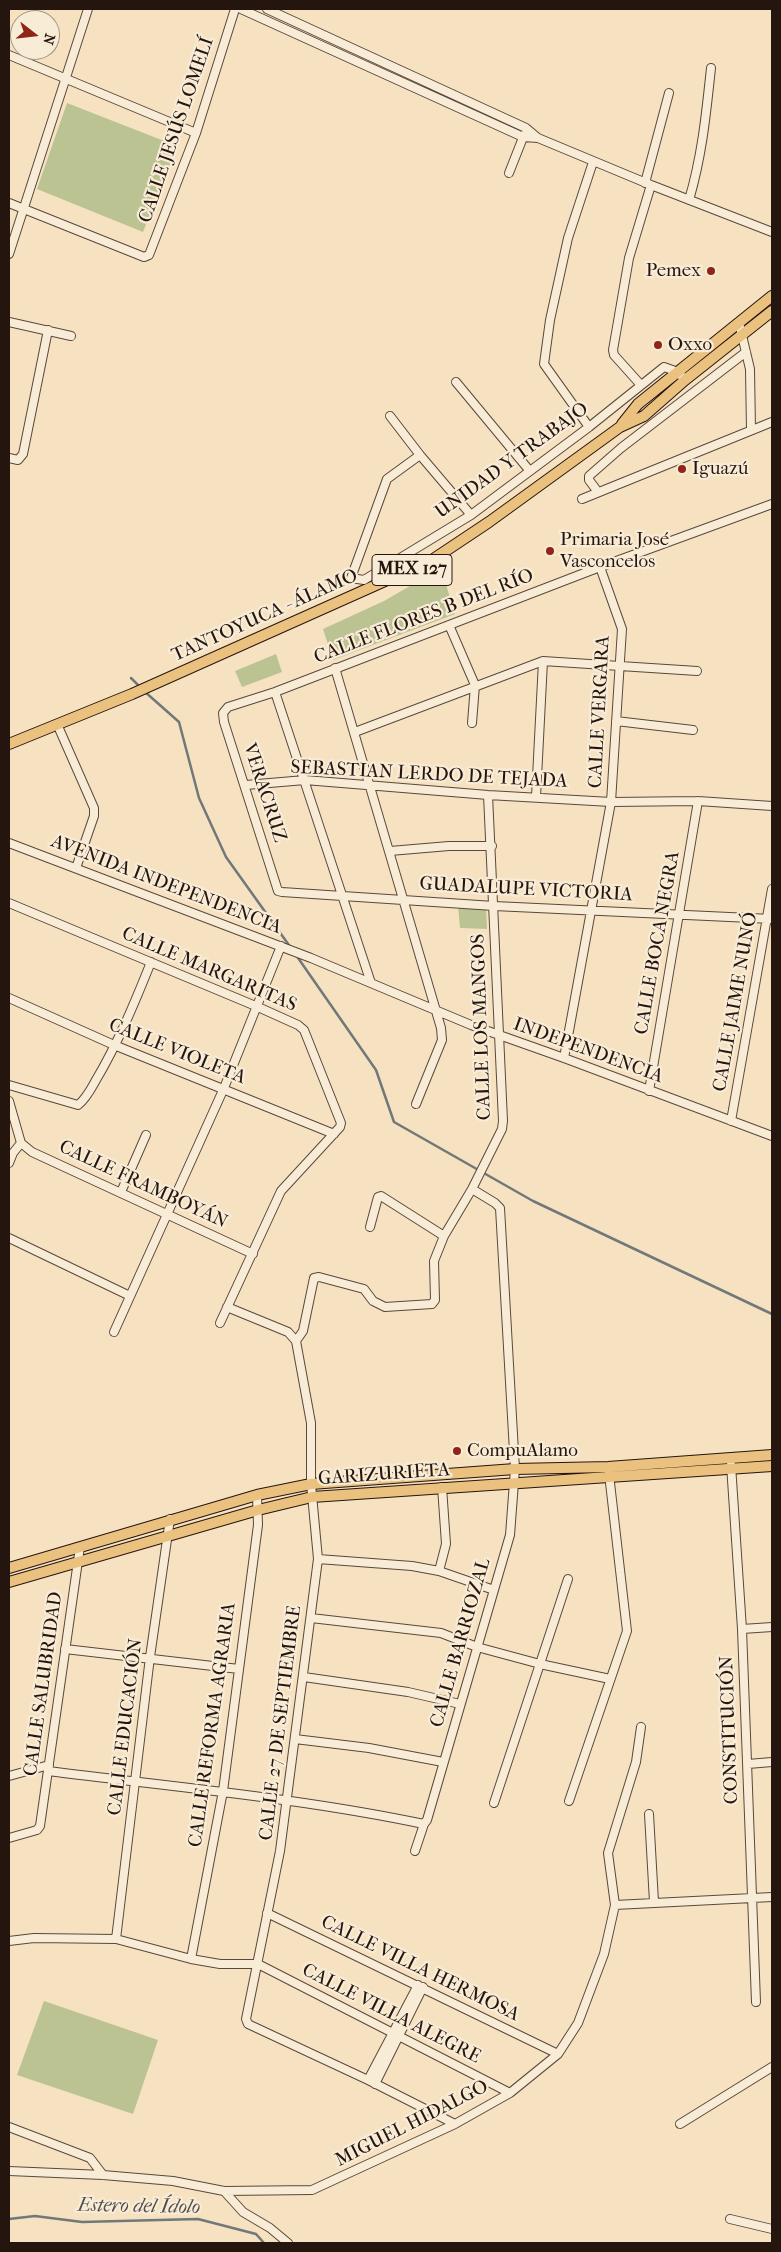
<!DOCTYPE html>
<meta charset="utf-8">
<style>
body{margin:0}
#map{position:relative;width:781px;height:2252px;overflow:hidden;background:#f6e2c1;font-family:"IM FELL French Canon",serif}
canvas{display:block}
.frame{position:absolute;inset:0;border:10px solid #25150f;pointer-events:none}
.north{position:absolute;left:10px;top:10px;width:50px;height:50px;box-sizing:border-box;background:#f9ecd7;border:1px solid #a49687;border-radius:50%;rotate:106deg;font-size:14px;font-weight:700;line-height:20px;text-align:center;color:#25150f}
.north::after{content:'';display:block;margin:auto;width:18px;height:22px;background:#8f2418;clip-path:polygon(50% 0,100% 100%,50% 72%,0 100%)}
</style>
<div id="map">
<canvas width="781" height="2252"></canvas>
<div class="frame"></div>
<div class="north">N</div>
</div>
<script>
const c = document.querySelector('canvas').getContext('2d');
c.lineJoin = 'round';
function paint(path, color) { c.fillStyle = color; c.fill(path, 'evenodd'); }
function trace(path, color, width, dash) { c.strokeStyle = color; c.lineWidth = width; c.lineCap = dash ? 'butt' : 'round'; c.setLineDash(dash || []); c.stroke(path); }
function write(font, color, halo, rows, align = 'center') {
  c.font = font + ' "IM FELL French Canon",serif'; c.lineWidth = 4.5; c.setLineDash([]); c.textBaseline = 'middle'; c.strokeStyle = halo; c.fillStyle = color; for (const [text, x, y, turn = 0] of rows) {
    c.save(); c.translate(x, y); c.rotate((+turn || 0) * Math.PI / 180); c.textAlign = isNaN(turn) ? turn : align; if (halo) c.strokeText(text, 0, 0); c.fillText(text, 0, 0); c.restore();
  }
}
const green = new Path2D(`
 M67,103L177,146L143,232L37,189Z
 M441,568L455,614L333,660L323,629L384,601Z
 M276,654L282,672L242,687L235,671Z
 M458,906L486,908L487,929L460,928Z
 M44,2001L158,2040L133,2114L17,2075Z`);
const stream = new Path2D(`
 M131,678L140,687
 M144,691L179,722L199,798L226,857L291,948
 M296,955L376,1070L394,1122L533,1201L772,1314
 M9,2219L35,2216L82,2222L198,2219L256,2234L264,2243`);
const minor = new Path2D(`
 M241,9L523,137L538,138
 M267,9L526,128L538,138L651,185L772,232
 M9,55L196,133
 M509,173L524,135
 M645,183L669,93
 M689,200C702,156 706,115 711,68
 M9,203L144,257L149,255L196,133L235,9
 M9,254L88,9
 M9,322L71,336
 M739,323L750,369L751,430
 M456,382L529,470
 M640,384L614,355L613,350L629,258L651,185
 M390,416L420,455L471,515
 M589,427L544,364L550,320L568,238L593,162
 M420,455L387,479L351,578L364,580L471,515L589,427L664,367L678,372L685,380
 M9,458L18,460L23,454L48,330
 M598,492L589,480V476L621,448L746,352
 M582,499L772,422
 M772,504L600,567L275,692L228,707L223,713L224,722L278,891L282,892L494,906L772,919
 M449,625L475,685L472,723
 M335,668L441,1028L442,1040L416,1104
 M275,692L371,983
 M616,721L693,730
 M57,724L94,808V816L76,868
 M355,732L543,661L697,671
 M246,785L305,780L488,795L611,802L698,801L772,806
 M536,797L543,661
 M9,843L311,958L471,1025L564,1058L772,1136
 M390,851L449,846H492
 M9,903L258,1007L298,1025L304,1030L341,1123L340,1127L281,1191L220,1323
 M9,998L114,1045L334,1134
 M564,1058L611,802L622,629L600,567
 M9,1085L78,1105C86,1099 91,1089 96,1080C118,1043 135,1002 151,962
 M649,1091L698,801
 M9,1101L21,1143
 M731,1121L772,889
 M21,1143L32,1152L253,1254
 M9,1163L13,1153L21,1143
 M121,1192L146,1135
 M370,1227L378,1197L381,1196L444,1236
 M9,1238L130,1296
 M227,1307L288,1332L296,1341L311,1423V1484L318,1559L280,1851L246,2019L248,2024L368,2080L455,2124
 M114,1332L224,1088L281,946
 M296,1341L303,1331L314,1278L319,1277L364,1289L373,1301L385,1307L432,1304L435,1300L434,1261L444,1236L472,1189L502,1129L503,1121L488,795
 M731,1465L742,1629L756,2002
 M318,1559L412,1566L439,1571L494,1590
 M439,1571L446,1544L442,1487
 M311,1618L441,1633L477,1647L540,1664L610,1679
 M742,1629L772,1627
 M65,1649L239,1669
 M304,1677L408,1692L460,1704
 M295,1739L369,1748L443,1762
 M748,1764L772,1762
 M48,1771C174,1787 300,1798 424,1824
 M9,1776L49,1765
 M569,1801L627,1631L609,1474
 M494,1803L568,1579
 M649,1814L654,1902
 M9,1838L37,1830L40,1826L80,1547
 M415,1851L424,1824L427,1820L510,1535L515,1469L500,1208L495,1203L472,1189
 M615,1905L772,1897
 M267,1913L558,2054
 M116,1939L150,1657L170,1519
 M9,1941L34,1938L116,1939L191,1959L220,1964H258L510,2093
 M191,1959L223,1791L258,1525L257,1495
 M368,2080L418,1985
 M375,2084L423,1987
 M680,2124L772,2067
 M9,2127L90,2158L103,2175
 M9,2171L103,2175L173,2181L224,2191L312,2190L455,2124L510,2093L558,2054L578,2023L604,1954L615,1905L608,1853L636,1762L641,1727
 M224,2191L243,2212L270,2228L288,2243
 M730,2219L772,2229`);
const major = new Path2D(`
 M622,424L638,404L772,296
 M9,744L132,694L432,560L489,522L620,427L644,416L685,380L772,311
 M9,1568L257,1495L311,1484L515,1469L608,1467L772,1455
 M9,1582L258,1510L312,1497L772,1466`);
const markers = [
 [711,271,5,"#8f2418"],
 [658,345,5,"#8f2418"],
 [682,469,5,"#8f2418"],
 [550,551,5,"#8f2418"],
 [457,1451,5,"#8f2418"]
];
const shields = [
 [412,570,80]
];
const shieldNames = [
 ["MEX 127",412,570]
];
const streetNames = [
 ["CALLE JESÚS LOMELÍ",177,130,-71],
 ["UNIDAD Y TRABAJO",512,461,-36],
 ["TANTOYUCA - ÁLAMO",265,616,-24],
 ["CALLE FLORES B DEL RÍO",424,617,-21],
 ["CALLE VERGARA",600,712,-87],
 ["SEBASTIAN LERDO DE TEJADA",429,775,3],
 ["VERACRUZ",264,793,72],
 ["AVENIDA INDEPENDENCIA",166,885,21],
 ["GUADALUPE VICTORIA",526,890,3],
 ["CALLE BOCA NEGRA",658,943,-80],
 ["CALLE MARGARITAS",209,970,23],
 ["CALLE JAIME NUNÓ",736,1002,-80],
 ["CALLE LOS MANGOS",482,1027,-92],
 ["INDEPENDENCIA",588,1051,20],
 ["CALLE VIOLETA",177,1052,22],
 ["CALLE FRAMBOYÁN",143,1185,25],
 ["GARIZURIETA",384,1475,-4],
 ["CALLE BARRIOZAL",461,1643,-74],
 ["CALLE SALUBRIDAD",44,1684,-82],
 ["CALLE 27 DE SEPTIEMBRE",281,1723,-83],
 ["CALLE REFORMA AGRARIA",213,1725,-82],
 ["CALLE EDUCACIÓN",126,1727,-83],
 ["CONSTITUCIÓN",730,1730,-92],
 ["CALLE VILLA HERMOSA",420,1969,26],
 ["CALLE VILLA ALEGRE",391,2014,27],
 ["MIGUEL HIDALGO",412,2124,-27]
];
const poiNames = [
 ["Pemex",701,271,"right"],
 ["Oxxo",668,345],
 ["Iguazú",692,469],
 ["Primaria José",560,540],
 ["Vasconcelos",560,562],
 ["CompuAlamo",467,1451]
];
const waterNames = [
 ["Estero del Ídolo",139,2207,1]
];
paint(green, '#bbc393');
trace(stream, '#717879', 2.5);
trace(minor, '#59483c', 10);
trace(major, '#25150f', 12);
trace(minor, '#f9ecd7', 8);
trace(major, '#ebc180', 10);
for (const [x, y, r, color] of markers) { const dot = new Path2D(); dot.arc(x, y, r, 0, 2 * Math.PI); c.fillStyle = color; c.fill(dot); trace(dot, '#f9ecd7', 2); }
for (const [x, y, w] of shields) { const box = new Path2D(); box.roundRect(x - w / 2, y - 15.5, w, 31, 4); c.fillStyle = '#f9ecd7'; c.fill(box); trace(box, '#25150f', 1); }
write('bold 18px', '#25150f', null, shieldNames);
write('19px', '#25150f', '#f9ecd7', streetNames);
write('19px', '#25150f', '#f9ecd7', poiNames, 'left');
write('italic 20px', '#514f4d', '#f9ecd7', waterNames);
</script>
